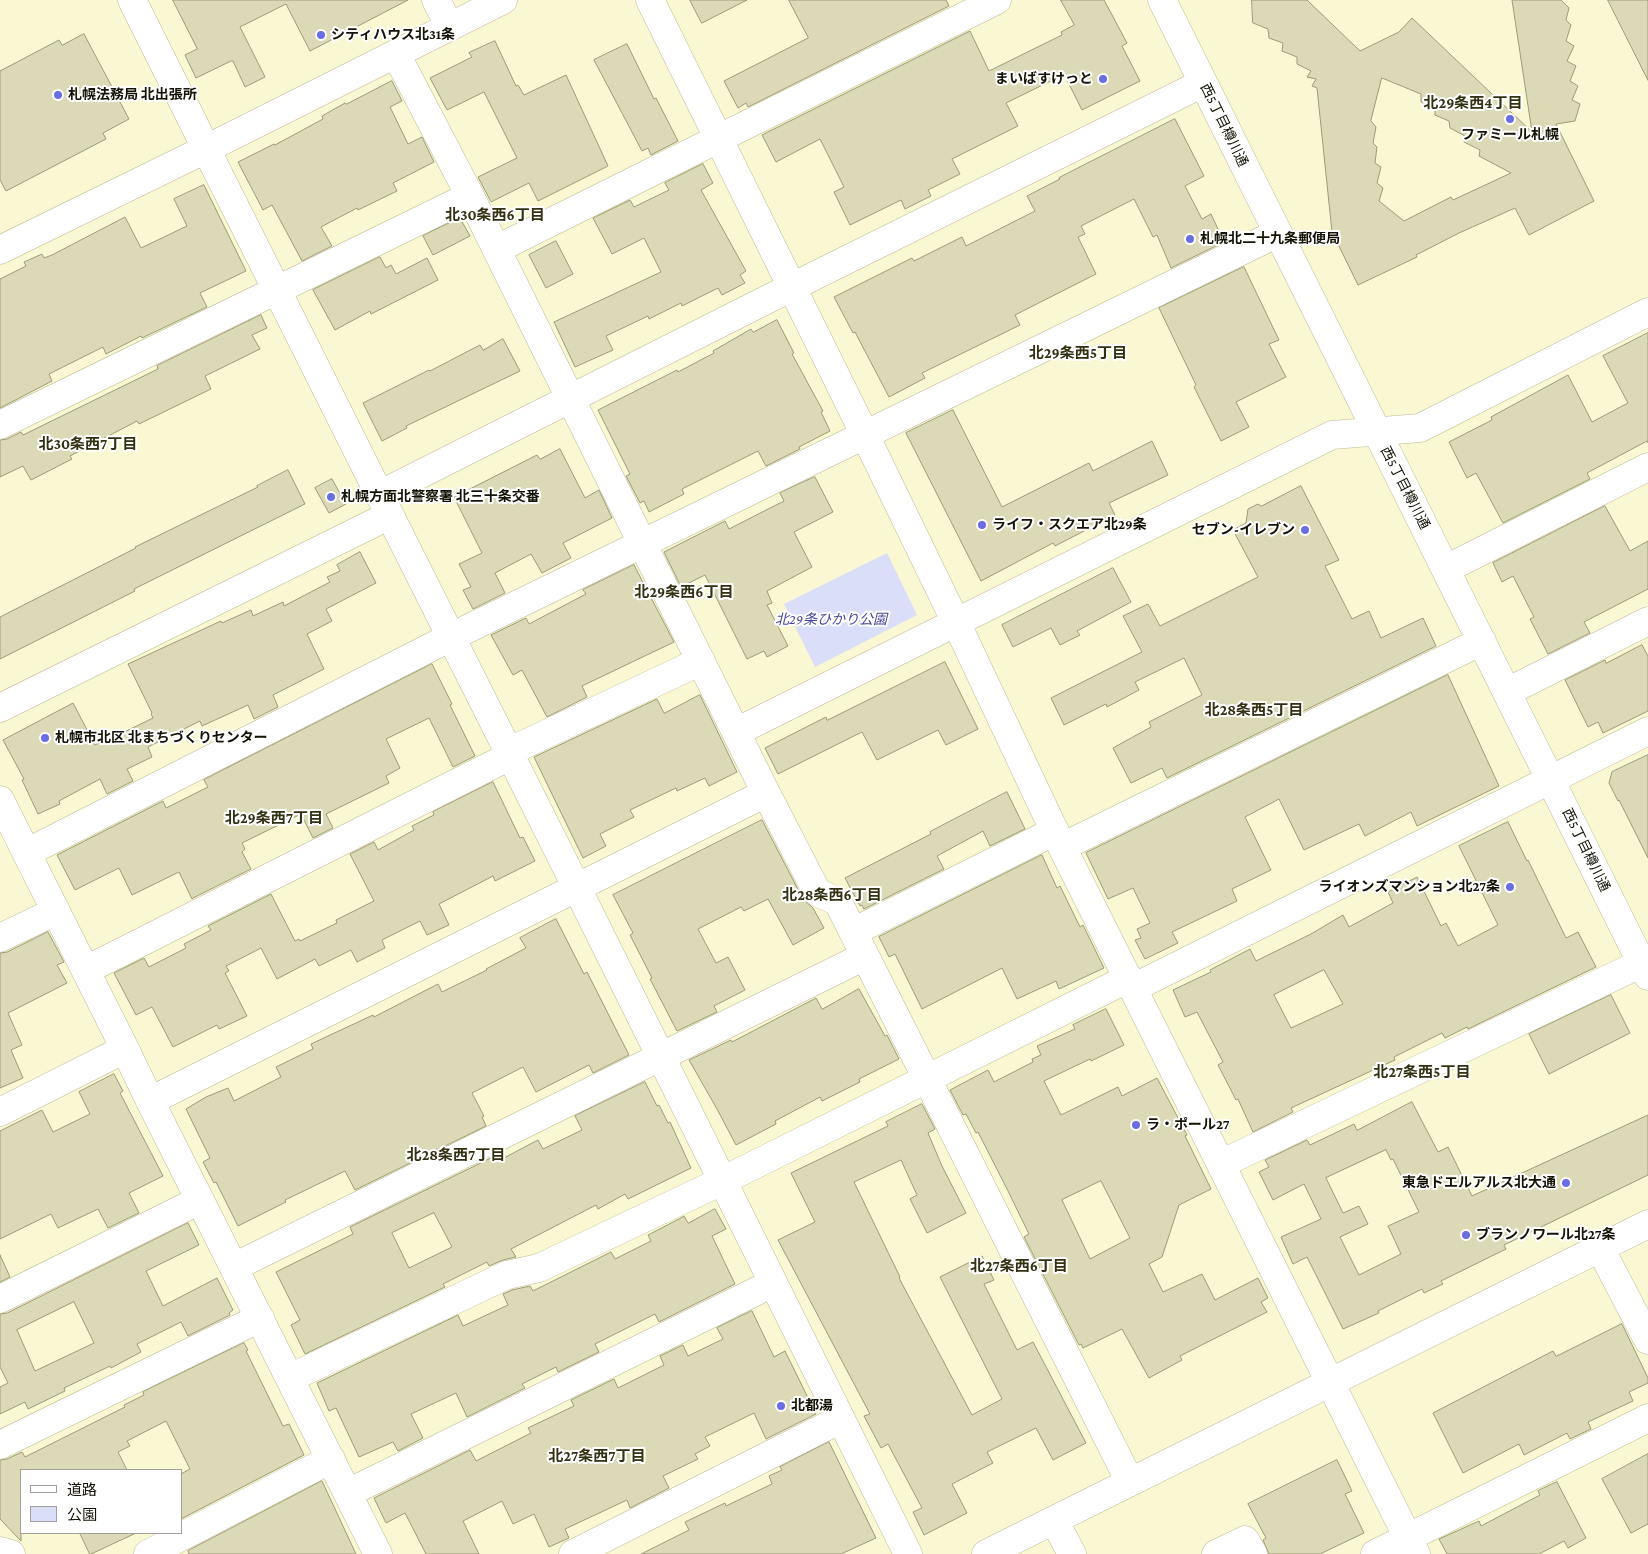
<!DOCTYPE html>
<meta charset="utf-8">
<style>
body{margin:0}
#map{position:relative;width:1648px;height:1554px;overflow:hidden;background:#f9f8d3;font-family:"Crimson Pro","Noto Sans JP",serif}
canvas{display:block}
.legend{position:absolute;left:20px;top:1469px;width:162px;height:65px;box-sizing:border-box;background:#fff;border:1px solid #a1a19b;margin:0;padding:6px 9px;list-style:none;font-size:15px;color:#141306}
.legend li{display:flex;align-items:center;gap:10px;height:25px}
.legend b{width:25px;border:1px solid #a1a19b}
</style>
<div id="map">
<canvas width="1648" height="1554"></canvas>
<ul class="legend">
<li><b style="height:6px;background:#fff"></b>道路</li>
<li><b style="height:14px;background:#dadef9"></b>公園</li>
</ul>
</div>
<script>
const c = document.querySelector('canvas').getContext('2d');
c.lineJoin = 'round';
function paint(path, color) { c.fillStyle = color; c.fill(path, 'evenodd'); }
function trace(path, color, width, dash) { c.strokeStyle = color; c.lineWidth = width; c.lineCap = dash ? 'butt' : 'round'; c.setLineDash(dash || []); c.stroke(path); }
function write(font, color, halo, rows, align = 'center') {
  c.font = font + ' "Crimson Pro","Noto Sans JP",serif'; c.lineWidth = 4; c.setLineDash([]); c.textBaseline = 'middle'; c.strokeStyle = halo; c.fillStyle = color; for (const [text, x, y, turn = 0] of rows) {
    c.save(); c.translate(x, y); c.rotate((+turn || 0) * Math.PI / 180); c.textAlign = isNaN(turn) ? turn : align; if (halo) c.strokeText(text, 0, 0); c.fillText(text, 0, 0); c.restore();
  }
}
const green = new Path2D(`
 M887,553L917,615L815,667L784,604Z`);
const building = new Path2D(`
 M173,0H408L310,51L286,4L240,27L265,77L245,87L233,61H231L196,78L185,55L197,49Z
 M690,0H747L702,23Z
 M789,0H946L949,6L748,107L746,103L738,108L724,81L808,38Z
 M1061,0H1104L1127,43L1122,46L1140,81L1082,110L1065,76L1063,75L1006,103L1018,126L952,159L960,174L928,190L931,196L905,209L901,200L850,225L834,192L844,187L820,139L776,162L762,135L970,31L989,71L1062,35L1061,32L1074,25Z
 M1252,0H1307L1360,51L1399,32L1412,18L1532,132L1512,0H1561L1569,8L1566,20L1571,25L1566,41L1574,46L1567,61L1576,66L1570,81L1578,86L1572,100L1580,104L1575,121L1556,124L1594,201L1529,235L1515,208L1459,233L1416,255L1417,257L1358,285L1332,232L1317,88L1312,86L1316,79L1307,77L1311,71L1297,64V57L1282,51L1283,43L1269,38L1268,29L1253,23ZM1382,78L1421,94V102L1435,108V115L1449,121L1450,128L1465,136L1464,142L1480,150L1479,156L1511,173L1453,200L1451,197L1404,221L1379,201L1383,188L1377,183L1381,167L1375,163L1377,147L1373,143L1376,127L1371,121Z
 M1608,0H1648V80Z
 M84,34L129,119L103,133L106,139L6,191L0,180V71L59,40L62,45Z
 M495,41L516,86L518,85L524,95L566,75L608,166L538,201L529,183L491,202L478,177L517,158L484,92L447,110L430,78L472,57L469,53Z
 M627,44L654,99L656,98L678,141L651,155L648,148L642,151L594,60Z
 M392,81L402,101L390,107L408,144L422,137L434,162L393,183L397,191L358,210L357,208L321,227L332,246L302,261L272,205L263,210L238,162L274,144L275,145L323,119L322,116L345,103L346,104Z
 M1175,119L1204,176L1185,186L1202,219L1211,214L1224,242L1171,268L1157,235L1153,237L1134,199L1081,226L1085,234L1078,237L1096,274L1015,315L1020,325L922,373L925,378L889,397L855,332L853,333L834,297L912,258L914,261L962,237L966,246L1035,211L1027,196L1060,179L1059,178Z
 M703,164L713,183L701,190L746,271L740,275L745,283L722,295L718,288L682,306L681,303L649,319L648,316L606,336L613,350L575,367L554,322L661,272L644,238L612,254L593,218L630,200L634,207L669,190L665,183Z
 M204,185L246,271L200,293L207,307L142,338L141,336L106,354L103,347L49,374L52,381L0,408V279L26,266L24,262L42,254L44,258L52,255L125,217L141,248L187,226L174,199Z
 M460,218L470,236L433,255L423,236Z
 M556,241L573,274L546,288L529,255Z
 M380,257L386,268L391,265L396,274L427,258L438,280L371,314L370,311L335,330L313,290Z
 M1244,267L1279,340L1269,344L1286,377L1236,402L1249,427L1221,441L1194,387L1196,385L1159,308Z
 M261,315L267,328L252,335L260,349L205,376L211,389L139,424L137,421L70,456L72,459L31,480L23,466L0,477V440L7,439L21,432L23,435L158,369L157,366Z
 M777,320L794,353L792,354L823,411L821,412L830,431L799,447L800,449L766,466L758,451L682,489L684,494L649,512L644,501L640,503L626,476L630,474L598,410L677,370L678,372L714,353L713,351L751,329L753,332Z
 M1648,333V443L1647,441L1587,473L1590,479L1503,523L1476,473L1467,478L1449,442L1492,420L1491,417L1568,375L1592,422L1628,403L1603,356Z
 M503,339L520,371L406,426L407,428L382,441L363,403L429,370L430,371L480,345L483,350Z
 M953,410L1002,507L1089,463L1093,471L1152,441L1168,475L1109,503L1115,515L1055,546L1053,543L981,581L906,433Z
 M560,449L585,498L599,490L612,518L563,543L571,558L542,573L531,554L495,573L505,593L473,609L463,590L471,587L459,564L482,553L454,497L537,455L540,459Z
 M288,470L305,504L134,589L135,591L0,659V617L136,548L135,547L258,487L257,486Z
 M815,477L833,512L794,532L812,567L767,591L772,603L767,605L788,646L767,657L764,651L747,659L705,575L681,587L664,552L725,521L729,529L784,501L780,493Z
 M332,479L346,504L329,513L315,488Z
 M1301,486L1339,560L1325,566L1352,619L1369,611L1381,638L1423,618L1436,646L1167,778L1162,768L1131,783L1113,748L1151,727L1149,722L1202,695L1184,658L1135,682L1139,690L1107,707L1106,704L1064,725L1051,698L1142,652L1123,616L1148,604L1160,626L1258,577L1233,530L1246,523L1248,509L1258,504L1261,506Z
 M1605,506L1630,551L1648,541V589L1584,622L1590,633L1548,654L1530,619L1534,617L1513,576L1502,582L1493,563Z
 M360,552L376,583L326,609L332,621L307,634L324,669L273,695L278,707L254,719L248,705L202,726L200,721L148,747L152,757L127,769L133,781L107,794L100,779L59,801L60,804L38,814L22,780L24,779L3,740L73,703L95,745L105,740L106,741L153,718L151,714L152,713L128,664L221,621L222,623L251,610L253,616L283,602L284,606L330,582L327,577L340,571L337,565Z
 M634,565L674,642L582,686L587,697L547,717L522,670L513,675L491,635L526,618L529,624L586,594L583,590Z
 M1113,568L1131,602L1077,631L1080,635L1060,645L1051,628L1013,647L1002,625Z
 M1642,645L1648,656V711L1603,733L1598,722L1588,727L1565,680L1605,660L1606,663Z
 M945,662L978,729L946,745L938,730L877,760L862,732L778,774L765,748L826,717L827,720Z
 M432,664L452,704L450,705L475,756L453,767L429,718L386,739L400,768L386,776L389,783L326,814L333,828L313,838L301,814L242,843L245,849L242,852L251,869L193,898L192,899L179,872L132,895L119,868L75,890L57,855L163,801L166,808L208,787L204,780Z
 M1448,675L1499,786L1417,826L1411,812L1365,836L1359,824L1304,850L1279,799L1245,817L1271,870L1232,889L1237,901L1172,932L1178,943L1145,959L1135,940L1141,938L1137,929L1150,923L1133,888L1108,899L1086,853Z
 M700,695L737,772L709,786L705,778L677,791L676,788L630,810L634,817L600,834L606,846L583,858L534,757L657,699L664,713Z
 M1648,755V858L1619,800L1618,801L1609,783L1612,772Z
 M493,782L520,838L523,837L535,861L495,881L493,876L439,904L449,925L427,935L420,921L382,940L385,948L357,962L351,950L319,966L315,959L277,979L261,948L226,966L229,971L225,973L247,1016L219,1029L217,1025L173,1047L152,1007L136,1015L114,973L144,958L149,967L186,948L184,944L211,930L208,926L271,894L295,941L299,939L300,941L337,923L336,920L374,901L350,854L374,842L378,850L414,830L412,826L434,815L433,812Z
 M1007,792L1025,829L990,846L983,831L937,856L944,869L864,909L862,905L860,906L845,878L931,834L930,832Z
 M762,820L803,899L813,908L824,928L793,945L768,899L744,911L741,907L698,929L716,963L728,957L745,990L714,1006L717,1012L677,1031L650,979L652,978L630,935L633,933L613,895Z
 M1508,822L1527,861L1528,860L1566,938L1578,932L1596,967L1468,1029L1467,1027L1445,1038L1442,1033L1394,1057L1395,1060L1291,1108L1293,1112L1253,1132L1238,1099L1236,1100L1218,1065L1223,1062L1197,1012L1185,1017L1173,990L1211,972L1210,970L1250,949L1256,961L1311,934L1343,915L1349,927L1393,903L1388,892L1417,877L1441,926L1446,923L1458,946L1498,925L1459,846ZM1324,970L1343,1004L1291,1028L1274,995Z
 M1042,855L1057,888L1060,886L1080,927L1083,925L1104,968L1059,989L1056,981L1017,999L1002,968L922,1009L895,954L889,957L879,937Z
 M556,919L584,974L587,972L629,1055L593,1073L589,1065L536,1092L523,1067L472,1093L484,1116L482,1117L486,1126L355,1190L345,1171L285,1200L286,1202L238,1226L216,1182L214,1183L203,1162L210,1158L186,1109L206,1097L228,1088L234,1101L281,1077L276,1067L313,1049L311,1044L373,1015L374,1017L438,984L442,992L487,970L486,969L526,948L520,938Z
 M48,932L64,962L57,965L67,983L8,1013L22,1045L11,1050L23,1078L0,1088V953L7,952Z
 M859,989L885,1036L887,1035L899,1059L859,1079L860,1082L822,1101L820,1097L775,1121L776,1124L736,1145L717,1109L689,1060L731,1040L732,1042L816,998L822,1009Z
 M1611,995L1630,1033L1549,1074L1529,1034Z
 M1106,1009L1124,1045L1091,1061L1090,1059L1044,1081L1061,1115L1118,1087L1122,1096L1157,1078L1187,1135L1185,1136L1211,1189L1179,1205L1162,1257L1149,1264L1163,1292L1202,1274L1215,1300L1258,1278L1268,1298L1261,1302L1267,1312L1180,1356L1182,1360L1149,1378L1122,1329L1083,1348L1081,1344L1079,1345L1024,1237L1029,1234L1008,1191L978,1132L976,1133L966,1114L963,1115L950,1090L988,1070L994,1082L1033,1062L1032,1059L1041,1055L1037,1046L1075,1029L1073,1025ZM1101,1181L1130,1238L1090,1259L1062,1200Z
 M114,1074L123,1091L120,1093L163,1176L129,1193L139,1213L108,1228L98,1209L58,1228L51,1214L0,1239V1131L42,1110L53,1132L90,1114L79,1092Z
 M645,1082L657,1106L659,1105L668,1123L670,1122L691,1168L628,1199L625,1194L598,1209L596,1205L511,1249L516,1257L503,1260L489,1266L487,1262L443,1284L445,1287L305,1354L291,1325L300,1320L276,1272L353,1234L350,1227L499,1154L502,1159L538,1140L543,1149L582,1130L575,1116ZM434,1213L452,1247L409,1268L392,1233Z
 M1412,1102L1438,1152L1448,1147L1472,1196L1648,1115V1175L1504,1245L1506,1249L1441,1281L1443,1284L1424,1293L1422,1289L1378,1311L1379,1313L1343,1329L1307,1257L1293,1264L1281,1237L1321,1219L1304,1184L1273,1200L1259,1172L1269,1167L1265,1160L1307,1140L1310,1145L1354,1124L1357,1130ZM1386,1150L1391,1160L1393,1159L1419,1212L1388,1226L1401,1254L1359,1275L1340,1237L1368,1224L1359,1206L1343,1213L1326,1178Z
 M922,1104L935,1129L928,1133L942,1166L966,1213L927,1233L910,1199L917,1195L901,1160L854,1182L900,1277L899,1278L972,1415L1002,1399L940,1277L982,1256L994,1280L984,1284L1017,1350L1033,1342L1086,1443L1053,1460L1036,1428L987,1452L993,1463L952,1484L967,1513L924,1535L913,1512L922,1508L888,1444L881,1448L864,1416L870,1414L778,1240L815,1222L791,1173L888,1126L886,1122Z
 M715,1209L726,1229L712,1236L735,1284L659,1322L655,1314L595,1344L599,1352L558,1372L556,1367L522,1384L525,1388L467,1417L456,1393L411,1414L423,1438L398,1451L393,1442L359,1457L336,1408L329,1411L317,1383L458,1315L463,1326L508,1305L503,1294L512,1290L530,1286L533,1291L611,1252L615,1259L651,1241L648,1235L679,1219L684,1216L688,1223Z
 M188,1223L199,1245L146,1271L163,1306L217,1278L233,1310L229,1313L230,1315L188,1336L181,1322L137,1344L141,1352L111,1368L110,1366L64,1388L65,1391L28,1409L25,1402L0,1414V1387L8,1383L0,1367V1314L7,1313ZM74,1302L94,1343L35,1371L17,1330Z
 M0,1255L10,1277L0,1282Z
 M752,1311L774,1357L785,1351L816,1414L766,1439L754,1413L705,1437L710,1446L695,1454L698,1459L663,1476L669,1488L630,1508L627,1500L565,1529L569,1538L549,1547L534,1514L513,1524L502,1501L463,1521L479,1554H426L405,1513L386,1523L374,1498L470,1450L476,1461L531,1433L528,1428L574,1406L571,1400L614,1379L618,1388L664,1365L660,1356L683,1345L688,1356L723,1339L717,1328Z
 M1622,1324L1648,1378V1383L1629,1392L1633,1401L1588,1422L1591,1429L1570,1439L1567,1433L1524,1455L1519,1444L1463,1473L1433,1413L1553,1351L1556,1356Z
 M244,1343L248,1350L246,1351L283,1426L289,1424L304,1455L181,1519V1474L190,1469L166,1421L127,1441L130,1446L118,1452L127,1470H21V1541L0,1519V1460L7,1459L22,1452L25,1457L125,1407L124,1405L144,1395L143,1392Z
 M829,1442L876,1538L841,1554H641L689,1530L685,1522L725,1503L726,1506L772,1484L769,1476L782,1470L780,1467Z
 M1648,1454V1524L1631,1533L1602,1479Z
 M1337,1460L1352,1491L1345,1494L1364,1533L1320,1554H1269L1263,1540L1266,1538L1248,1504Z
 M322,1481L356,1554H189L188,1551Z
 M1557,1482L1586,1538L1568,1548L1564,1541L1539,1554H1447L1439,1539L1479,1521L1481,1526L1540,1495L1538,1491Z
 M80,1533H136L91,1554H90Z`);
const minor = new Path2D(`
 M132,0L192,120L206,149L577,888L908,1554
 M436,0L450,27
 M650,0L865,435L964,639L1062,847L1416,1554
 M1162,0L1648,976
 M396,54L470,196L766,793L817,892L838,902L1130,1482
 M497,249L997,0
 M0,250L206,149L503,0
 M0,425L470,196
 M379,495L792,287L1203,83
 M1446,569L1648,467
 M1507,692L1648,621
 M0,708L390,515
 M736,732L1332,435L1420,428L1648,312
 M508,752L701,661
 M0,800L125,1049L150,1101L378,1554
 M1062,847L1482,641
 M26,853L451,637L1278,233
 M853,932L1055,831
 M0,938L56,911
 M86,970L510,756
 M1133,988L1648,731
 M150,1101L766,793
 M0,1112L125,1049
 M1221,1164L1642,963
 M1600,1248L1648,1340
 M234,1267L865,956
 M0,1299L200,1200
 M290,1378L507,1275L539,1268L722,1181L1129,978
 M0,1445L260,1318
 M348,1493L773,1283
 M1054,1520L1072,1554
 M0,1551L11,1554
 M148,1554L331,1459
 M573,1554L841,1419
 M986,1554L1648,1224
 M1216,1554L1245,1540L1253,1554
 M1375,1554L1648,1418`);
const markers = [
 [321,35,5,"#6b6de7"],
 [1103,79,5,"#6b6de7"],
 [58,95,5,"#6b6de7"],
 [1510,119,5,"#6b6de7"],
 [1190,239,5,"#6b6de7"],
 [331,497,5,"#6b6de7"],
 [982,525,5,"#6b6de7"],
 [1305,530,5,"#6b6de7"],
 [45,738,5,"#6b6de7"],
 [1510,887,5,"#6b6de7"],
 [1136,1125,5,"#6b6de7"],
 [1566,1183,5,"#6b6de7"],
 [1466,1235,5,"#6b6de7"],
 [781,1406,5,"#6b6de7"]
];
const poiNames = [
 ["シティハウス北31条",331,35],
 ["まいばすけっと",1093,79,"right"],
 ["札幌法務局 北出張所",68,95],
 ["ファミール札幌",1510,135,"center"],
 ["札幌北二十九条郵便局",1200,239],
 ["札幌方面北警察署 北三十条交番",341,497],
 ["ライフ・スクエア北29条",992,525],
 ["セブン-イレブン",1295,530,"right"],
 ["札幌市北区 北まちづくりセンター",55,738],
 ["ライオンズマンション北27条",1500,887,"right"],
 ["ラ・ポール27",1146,1125],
 ["東急ドエルアルス北大通",1556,1183,"right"],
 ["ブランノワール北27条",1476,1235],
 ["北都湯",791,1406]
];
const streetNames = [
 ["西5丁目樽川通",1224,125,64],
 ["西5丁目樽川通",1405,488,63],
 ["西5丁目樽川通",1586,850,64]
];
const parkNames = [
 ["北29条ひかり公園",831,620]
];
const neighbourhoodNames = [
 ["北29条西4丁目",1473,103],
 ["北30条西6丁目",495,215],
 ["北29条西5丁目",1078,353],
 ["北30条西7丁目",88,444],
 ["北29条西6丁目",684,592],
 ["北28条西5丁目",1254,710],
 ["北29条西7丁目",274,818],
 ["北28条西6丁目",832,895],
 ["北27条西5丁目",1422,1072],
 ["北28条西7丁目",456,1155],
 ["北27条西6丁目",1019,1266],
 ["北27条西7丁目",597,1456]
];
paint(green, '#dadef9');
paint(building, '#dcdab6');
trace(building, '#9c9a78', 1);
trace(minor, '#bdbb98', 29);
trace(minor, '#fff', 28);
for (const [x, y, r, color] of markers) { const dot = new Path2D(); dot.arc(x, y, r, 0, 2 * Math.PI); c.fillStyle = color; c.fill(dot); trace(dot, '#fff', 2); }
write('bold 14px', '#141306', '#fff', poiNames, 'left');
write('14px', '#141306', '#fff', streetNames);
write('italic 14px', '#4647a0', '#fff', parkNames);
write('bold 15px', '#333112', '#fff', neighbourhoodNames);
</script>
